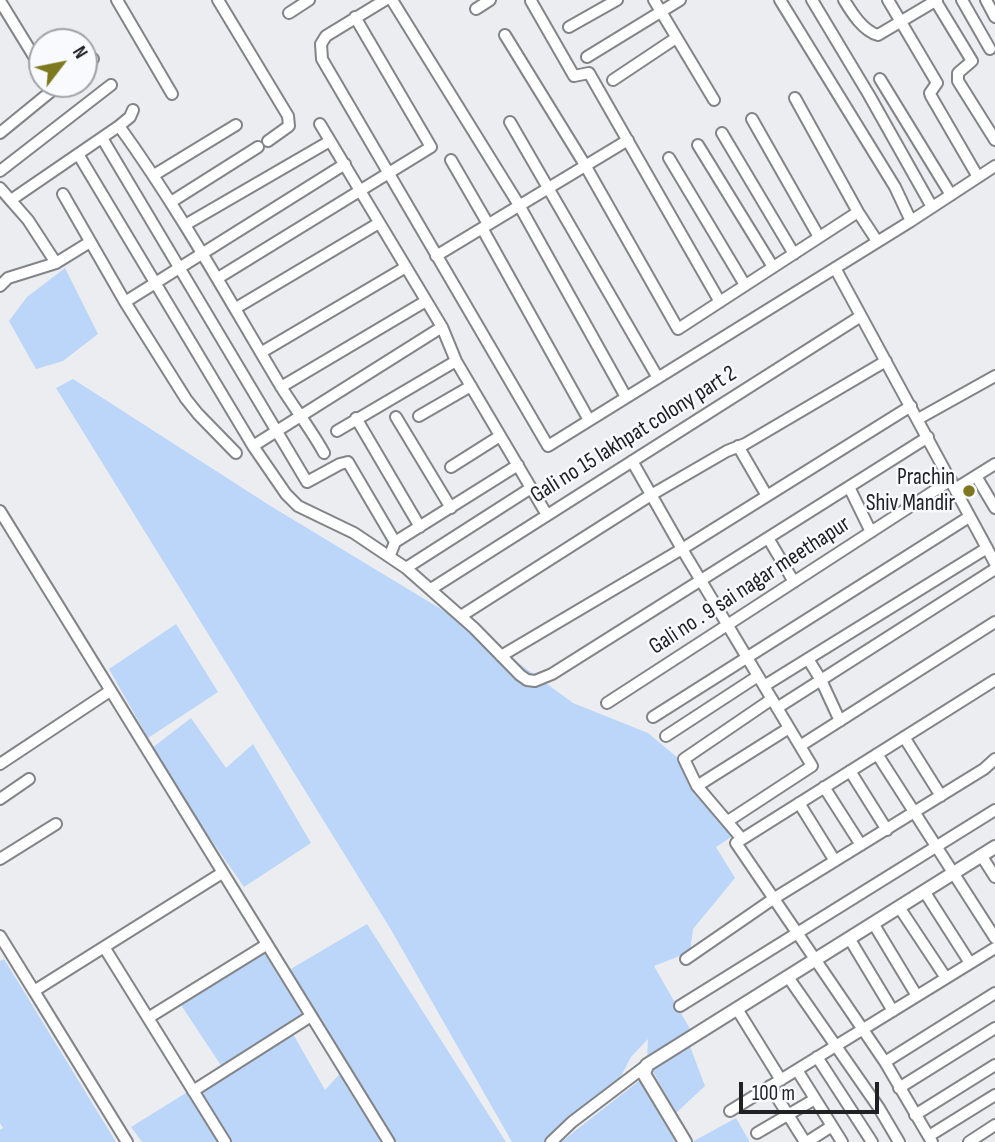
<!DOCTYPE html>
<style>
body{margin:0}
#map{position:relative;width:995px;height:1142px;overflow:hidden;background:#ebedf0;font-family:"Sofia Sans Condensed",sans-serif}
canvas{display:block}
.north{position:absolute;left:28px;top:28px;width:70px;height:70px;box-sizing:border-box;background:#f8fafe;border:2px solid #a2a3a6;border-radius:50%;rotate:58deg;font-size:19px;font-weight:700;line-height:28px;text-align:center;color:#202122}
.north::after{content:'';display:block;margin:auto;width:24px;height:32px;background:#7e791f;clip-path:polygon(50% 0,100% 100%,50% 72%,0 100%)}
.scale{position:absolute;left:739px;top:1082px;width:140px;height:32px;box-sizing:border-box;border:4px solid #202122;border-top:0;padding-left:9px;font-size:21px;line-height:24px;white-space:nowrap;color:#202122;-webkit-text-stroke:5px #f8fafe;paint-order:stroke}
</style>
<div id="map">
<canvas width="995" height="1142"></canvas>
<div class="north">N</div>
<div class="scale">100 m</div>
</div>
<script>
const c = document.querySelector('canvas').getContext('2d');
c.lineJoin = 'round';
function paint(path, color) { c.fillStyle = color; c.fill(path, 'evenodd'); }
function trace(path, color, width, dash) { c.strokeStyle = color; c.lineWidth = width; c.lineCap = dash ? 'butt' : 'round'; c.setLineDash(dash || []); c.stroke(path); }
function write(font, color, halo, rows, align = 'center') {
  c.font = font + ' "Sofia Sans Condensed",sans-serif'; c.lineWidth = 5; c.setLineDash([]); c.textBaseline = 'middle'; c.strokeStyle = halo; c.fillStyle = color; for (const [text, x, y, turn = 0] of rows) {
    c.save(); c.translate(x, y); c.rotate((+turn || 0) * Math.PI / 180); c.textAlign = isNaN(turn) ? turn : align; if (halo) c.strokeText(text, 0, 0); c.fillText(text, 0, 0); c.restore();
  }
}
const water = new Path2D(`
 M65,268L98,334L63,361L36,369L9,321L27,297Z
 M73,379L269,505L464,623L573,703L648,733L684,763L719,813L731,837L716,847L735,878L693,929L690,952L654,966L690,1029L647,1059L648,1039L631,1057L620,1078L586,1104L549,1142H512L390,928L56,388Z
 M176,624L218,692L148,738L109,669Z
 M191,718L226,768L253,744L311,843L244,887L182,798L152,748Z
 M367,924L506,1142H396L355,1078L388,1142H142L131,1127L202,1083L293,1034L325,1090L348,1065L289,970Z
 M266,951L307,1018L224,1070L179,1002Z
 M4,959L116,1142H0V1130L3,1128L0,1123V961Z
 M688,1041L705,1086L676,1113L651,1068Z
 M649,1073L687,1142H561Z
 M736,1118L750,1142H692Z`);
const minor = new Path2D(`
 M117,0L172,94
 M218,0L288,116L289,126L268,141
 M385,0L326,36L321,44L322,59L548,446L911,221L995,166
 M392,0L519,205L626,397
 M654,0L714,100
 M780,0L895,187L911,221
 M812,0L869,95L932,207
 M844,0C852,13 863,31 878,35L937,0
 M888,0L937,83L930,93L931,96L978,177
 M935,0L972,61L958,73V81L995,140
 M962,0L990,49
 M986,0L995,17
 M0,1L38,63
 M531,1L574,76L589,73L720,302
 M476,9L490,0
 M289,13L309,0
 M569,27L617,0
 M505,35L585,165L678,329L858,212
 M587,57L680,0
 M84,66L93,59
 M880,79L951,195
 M613,80L676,38
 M795,98L858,212L877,241
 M752,119L819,237
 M510,122L658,378
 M320,124L442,327L456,361L547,515
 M119,126C179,209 228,298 280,385C294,408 311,429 324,453
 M0,133L60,84
 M722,133L794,254
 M102,138L307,482L340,464L348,462L395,542L390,555
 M698,145L773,267
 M78,154L253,446L286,494L298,506L354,533L406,568L474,628L520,675L527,680L535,681L552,674L928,437
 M669,158L745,285
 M451,160L488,224
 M0,171L111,85
 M154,175L236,125
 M0,188L28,220L56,263
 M63,194L125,302L186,399L198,414L236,453
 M11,200L119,126L130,117L133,110
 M171,202L258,147
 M185,225L330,141
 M482,228L589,420
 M436,256L628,140
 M835,268L995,563
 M218,278L431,147L355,17
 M0,286L8,278L56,263L90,242
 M125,302L345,164
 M236,308L379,223
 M262,352L406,267
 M281,387L426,301
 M419,416L471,386
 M396,417L451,508
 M356,418L420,527
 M918,419L995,376
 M337,431L456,361
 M253,446L442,327
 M738,446L767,496
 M632,461L682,549L812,766L728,821
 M451,467L500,436
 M976,476L995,508
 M849,487L871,532
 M955,489L995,464
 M0,511L389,1142
 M768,538L794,582
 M395,542L518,465
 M406,568L531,488
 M431,589L861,316
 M461,616L651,495L727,451L745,444L886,361
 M501,656L682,549L911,406
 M808,659L821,680L840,721
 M764,686L987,548
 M607,703L951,480
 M777,708L995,569
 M653,717L969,517
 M666,736L758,676
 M904,737L941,796
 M800,746L995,622
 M877,754L995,938
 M0,764L110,691
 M850,771L887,830
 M697,786L789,728
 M824,787L861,845
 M0,799L29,779
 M799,803L835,861
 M742,839L697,786L684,759L772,699
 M981,855L995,877
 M0,859L56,824
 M924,891L970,963
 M899,907L946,978
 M873,923L917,996
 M0,936L34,991
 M849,938L893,1011
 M104,947L225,1142
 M686,959L773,899L984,769L995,759
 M788,977L879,1108L899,1142
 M680,1006L995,810
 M737,1009L781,1080
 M148,1018L266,945
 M817,1057L872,1142
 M885,1062L995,993
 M797,1070L842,1142
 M770,1086L805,1142
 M899,1088L995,1028
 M193,1091L311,1016
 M730,1111L995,948
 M915,1115L995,1065
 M757,1133L815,1099
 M929,1136L995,1095
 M127,1142L34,991L222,873
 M551,1142L572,1122L647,1065
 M807,1142L832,1126
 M932,1142L885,1062L736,843L995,680
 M969,1142L995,1125`);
const tertiary = new Path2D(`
 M685,1142L644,1074L647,1065L995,847`);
const markers = [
 [969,491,7,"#7e791f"]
];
const streetNames = [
 ["Gali no 15 lakhpat colony part 2",634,435,-32],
 ["Gali no . 9 sai nagar meethapur",750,586,-33]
];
const poiNames = [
 ["Prachin",955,478],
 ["Shiv Mandir",955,504]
];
paint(water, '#bcd6fa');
trace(minor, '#828487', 14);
trace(tertiary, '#828487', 16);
trace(minor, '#fff', 10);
trace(tertiary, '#fff', 12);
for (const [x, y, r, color] of markers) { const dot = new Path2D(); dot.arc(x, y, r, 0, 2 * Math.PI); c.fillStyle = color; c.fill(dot); trace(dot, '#f8fafe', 2.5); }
write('23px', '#202122', '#f8fafe', streetNames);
write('23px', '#202122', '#f8fafe', poiNames, 'right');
</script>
